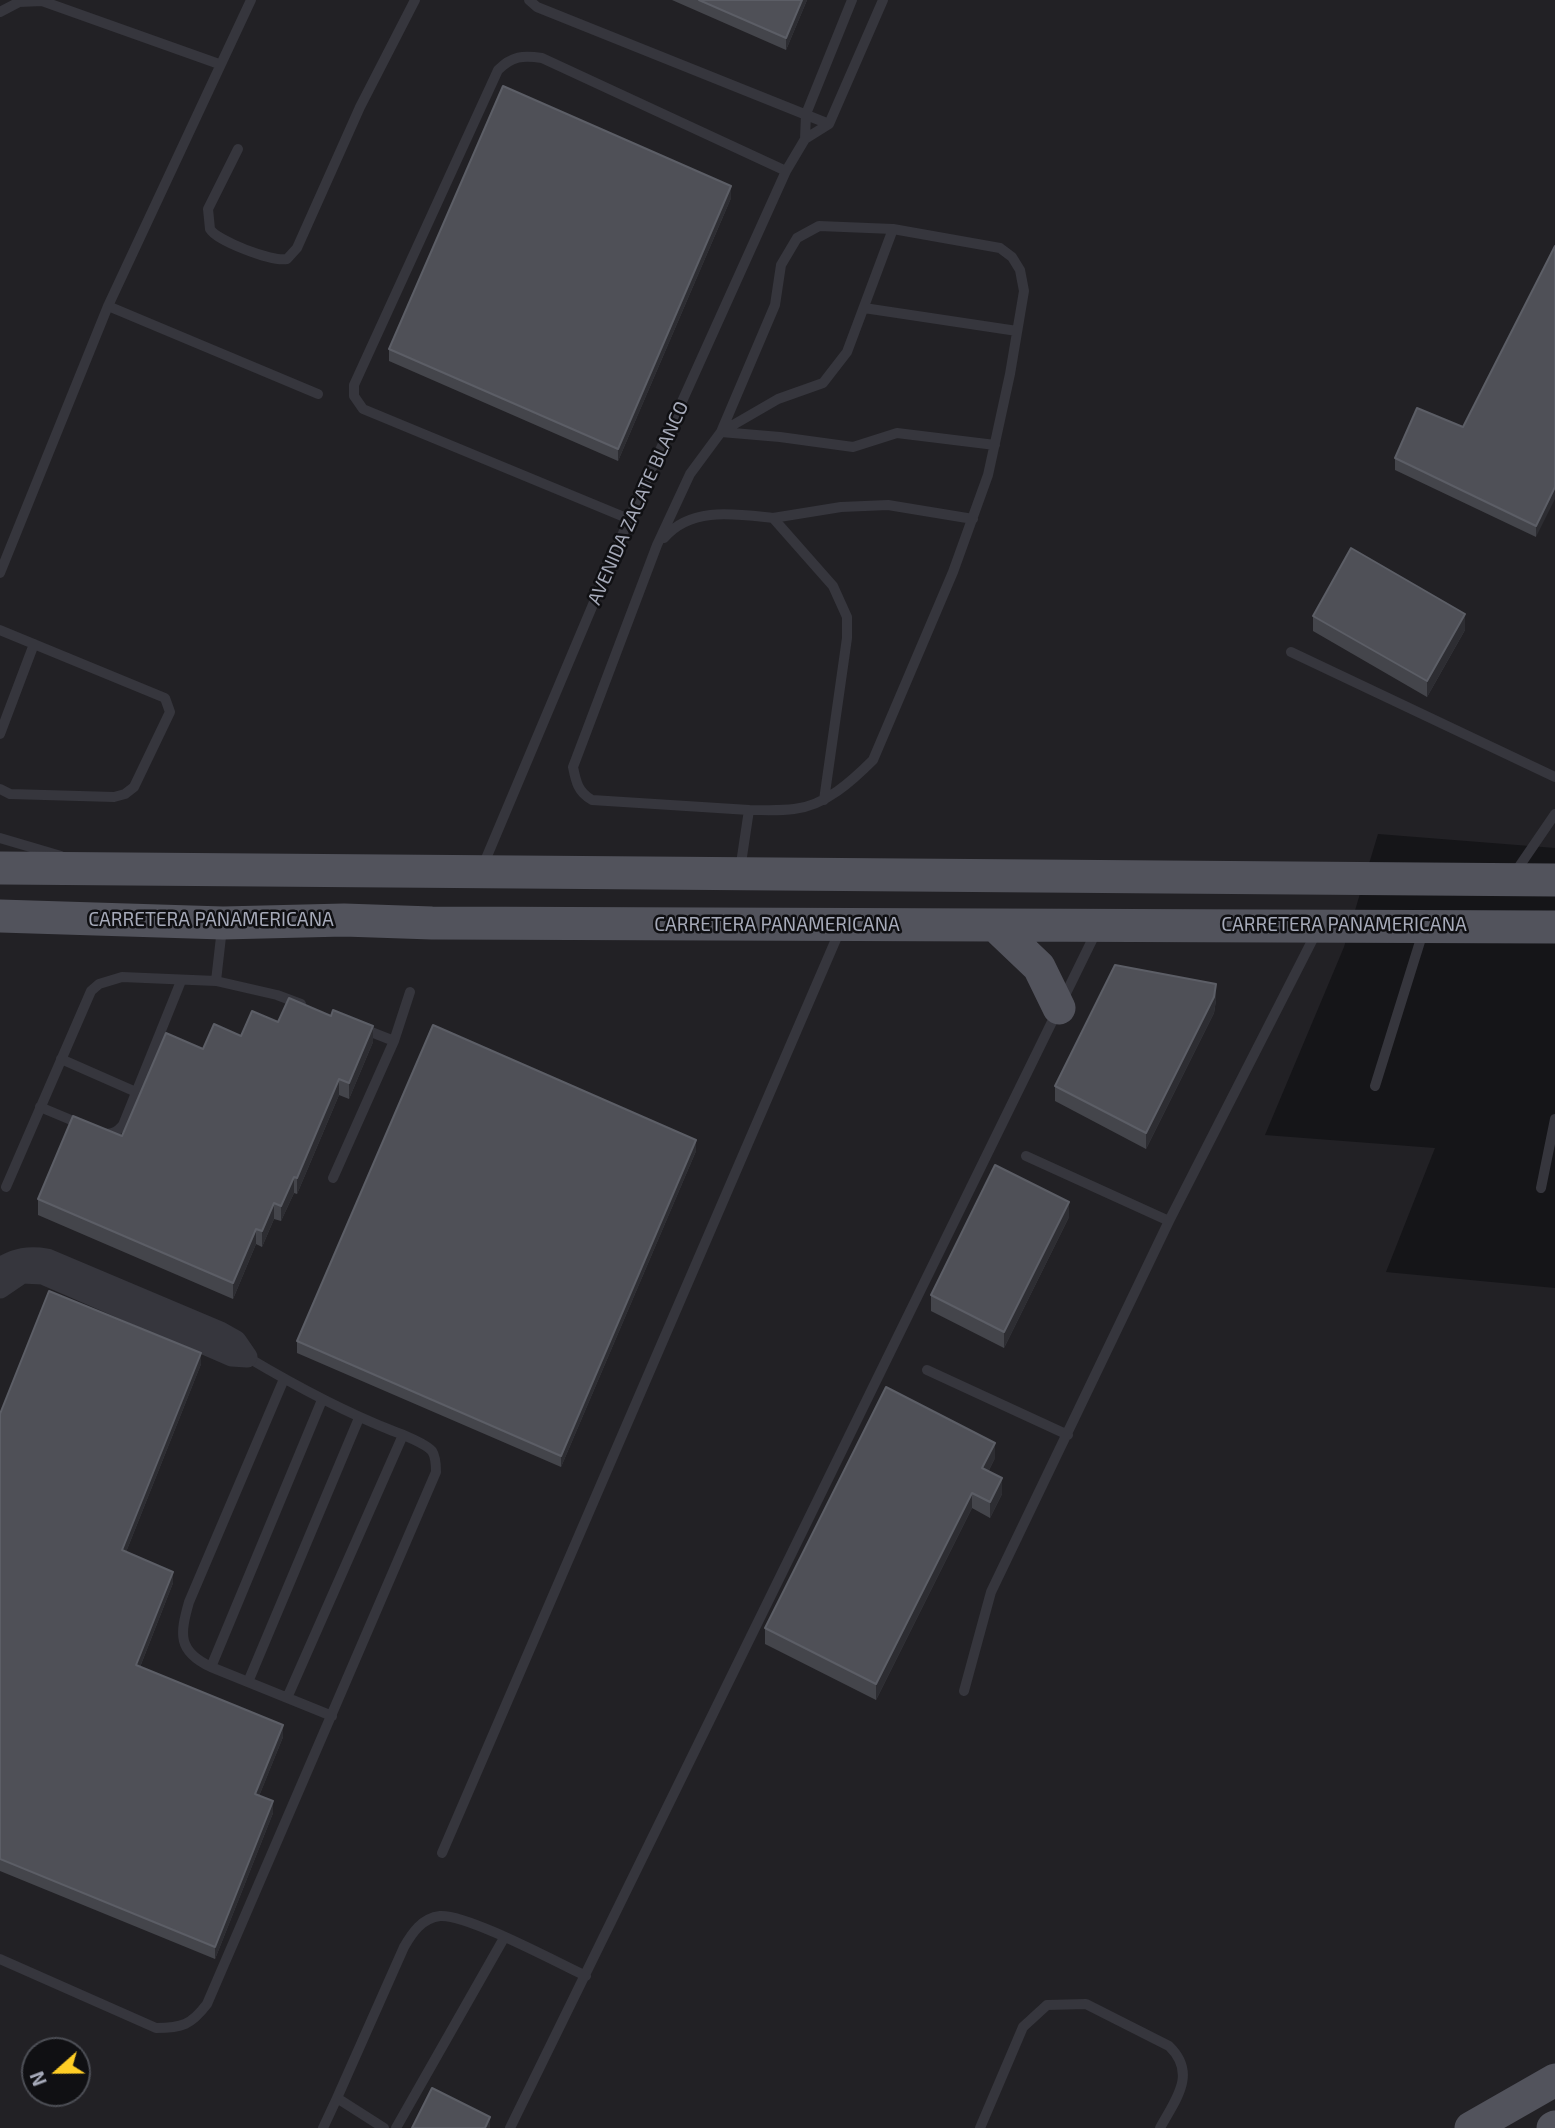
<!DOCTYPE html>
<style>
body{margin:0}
#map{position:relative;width:1555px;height:2128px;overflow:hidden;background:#151518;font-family:"Exo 2",sans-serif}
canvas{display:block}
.north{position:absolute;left:21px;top:2037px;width:70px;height:70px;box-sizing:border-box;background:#101013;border:2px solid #4c4e55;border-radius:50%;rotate:249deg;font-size:19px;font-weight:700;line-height:28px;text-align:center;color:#a6aab9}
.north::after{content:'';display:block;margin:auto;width:24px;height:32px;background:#ffce26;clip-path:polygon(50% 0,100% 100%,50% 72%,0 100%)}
</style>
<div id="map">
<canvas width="1555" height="2128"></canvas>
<div class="north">N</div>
</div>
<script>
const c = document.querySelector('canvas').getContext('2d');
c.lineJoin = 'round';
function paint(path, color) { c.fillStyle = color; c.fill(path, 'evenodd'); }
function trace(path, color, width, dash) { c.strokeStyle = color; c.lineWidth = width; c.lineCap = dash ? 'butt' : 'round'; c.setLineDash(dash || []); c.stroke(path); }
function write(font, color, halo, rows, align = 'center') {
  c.font = font + ' "Exo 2",sans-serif'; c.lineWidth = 5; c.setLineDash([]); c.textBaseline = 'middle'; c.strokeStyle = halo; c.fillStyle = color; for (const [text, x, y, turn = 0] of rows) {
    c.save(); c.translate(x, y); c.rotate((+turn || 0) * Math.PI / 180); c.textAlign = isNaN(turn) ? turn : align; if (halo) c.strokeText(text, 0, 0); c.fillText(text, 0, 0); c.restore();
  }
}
const built = new Path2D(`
 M0,0H1555V848L1378,834L1344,947L1265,1135L1435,1148L1386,1272L1555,1288V2128H0ZM35,2051H77V2093H35Z`);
const lane = new Path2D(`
 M529,0L537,7L829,124
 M0,12L19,2L42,1L219,64
 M805,139L829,124L883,0
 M238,149L208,209L210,229C217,241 272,262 287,259L297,248L360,107L415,0
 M108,306L318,394
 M864,308L1017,331
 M721,432L778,399L823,383L847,352L893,229
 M721,432L780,437L853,447L897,433L995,445
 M773,518L841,507L888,505L973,519
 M629,519L363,409L354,396V385L498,70C512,56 523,55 542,58L786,171
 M664,538C691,506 736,514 773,518L833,586L847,617V638L824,800
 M0,573L108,306L251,0
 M0,630L165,698L170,712L134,787L125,794L114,797L10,794L0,789
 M1291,652L1555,777
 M0,734L34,644
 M0,838L61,856
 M482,868L629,519L786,171L805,139L806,114L852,0
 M740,870L749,810C764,810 779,811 794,809C825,806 852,781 873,760L953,572L988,475L1010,374L1024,291L1020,270L1012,257L1000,248L893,229L819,226L797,238L781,265L775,305L721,432L690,474L657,545L573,767C576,782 578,792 592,800L749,810
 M1514,874L1555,814
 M216,981L222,928
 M361,1028L394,1041
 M61,1059L136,1092
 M1375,1086L1423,932
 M40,1107L83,1125
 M101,1133C111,1135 116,1133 123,1125L181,981
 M1026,1156L1169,1221
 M333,1178L394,1041L410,992
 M6,1187L91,991L99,984L122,977L216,981L277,995L301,1004
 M1541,1188L1555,1119
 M927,1370L1068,1435
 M284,1379L189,1602C180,1634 177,1651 211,1667L332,1716
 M211,1667L322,1400
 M248,1682L359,1418
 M964,1691L991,1592L1169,1221L1317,931
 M287,1698L403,1435
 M442,1853L840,930
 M0,1959L156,2028C182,2028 191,2025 207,2004L436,1472C436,1466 436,1457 432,1451C426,1444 402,1434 393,1431C342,1411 294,1385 247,1357
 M323,2128L337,2098
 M384,2128L337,2098L404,1947C412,1933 422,1918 440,1916C467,1914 556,1962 586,1976
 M396,2128L504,1938
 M510,2128L1097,930
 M980,2128L1023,2027L1047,2005L1086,2004L1169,2046C1198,2074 1175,2100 1160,2128`);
const street = new Path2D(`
 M0,1268C16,1258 29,1256 47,1259L220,1332L236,1341L247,1357
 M0,1288L22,1273L43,1274L232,1356L247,1357`);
const primary = new Path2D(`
 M0,868L1555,880
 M0,916L223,923L344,920L432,923L1555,927
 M997,927L1039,967L1059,1008
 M1471,2128L1555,2080
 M1553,2128L1555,2127`);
const wall = new Path2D(`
 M672,0H807L786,50Z
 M731,198L618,461L389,361V349Z
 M1555,246L1536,537L1395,470V458L1463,427Z
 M1313,616L1465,630L1427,697L1313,631Z
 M1216,1000L1214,1013L1146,1149L1055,1101V1086Z
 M278,1022L373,1042L349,1099L339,1095L297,1194L294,1193L281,1221L274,1219L262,1247L256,1244L233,1299L38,1215V1199L122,1136L203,1049Z
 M696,1151L561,1467L297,1353V1341Z
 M1069,1217L1004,1348L931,1311V1295Z
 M201,1364L126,1552L173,1583L140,1667L283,1737L259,1796L273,1813L215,1959L0,1871V1414Z
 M995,1458L988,1472L1002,1494L990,1518L972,1508L876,1700L765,1644V1628Z`);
const shadedWall = new Path2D(`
 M802,0H807L786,50V38Z
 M731,186V198L618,461V449Z
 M1555,487V499L1536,537V526Z
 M1465,614V630L1427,697V681Z
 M1216,984V1000L1214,1013L1146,1149V1133Z
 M373,1026V1042L349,1099V1083Z
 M339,1079V1095L297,1194V1178Z
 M696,1140V1151L561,1467V1456Z
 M294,1177V1193L281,1221V1206Z
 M1069,1202V1217L1004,1348V1332Z
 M274,1203V1219L262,1247V1231Z
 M256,1229V1244L233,1299V1283Z
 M201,1353V1364L122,1562V1550Z
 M995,1443V1458L982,1484V1468Z
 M1002,1478V1494L990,1518V1502Z
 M972,1493V1508L876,1700V1684Z
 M173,1572V1583L136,1677V1665Z
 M283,1725V1737L255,1806V1794Z
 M273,1801V1813L215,1959V1947Z
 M490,2117V2128H485Z`);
const building = new Path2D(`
 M699,0H802L786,38Z
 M503,86L731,186L618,449L389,349Z
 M1555,246V487L1536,526L1395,458L1417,408L1463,427Z
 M1351,548L1465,614L1427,681L1313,616Z
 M1115,965L1216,984L1214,997L1146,1133L1055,1086Z
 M289,998L331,1016L333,1010L373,1026L349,1083L339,1079L297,1178L294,1177L281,1206L274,1203L262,1231L256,1229L233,1283L38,1199L73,1116L122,1136L166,1033L203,1049L214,1024L241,1036L252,1011L278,1022Z
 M433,1025L696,1140L561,1456L297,1341Z
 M995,1165L1069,1202L1004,1332L931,1295Z
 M49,1291L201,1353L122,1550L173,1572L136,1665L283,1725L255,1794L273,1801L215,1947L0,1859V1414Z
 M886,1387L995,1443L982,1468L1002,1478L990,1502L972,1493L876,1684L765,1628Z
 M432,2088L490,2117L485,2128H412Z`);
const streetNames = [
 ["AVENIDA ZACATE BLANCO",638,503,-66],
 ["CARRETERA PANAMERICANA",211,920],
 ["CARRETERA PANAMERICANA",777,925],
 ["CARRETERA PANAMERICANA",1344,925]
];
paint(built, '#222125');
trace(lane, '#36363d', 10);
trace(street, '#36363d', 21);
trace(primary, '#52535c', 33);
paint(wall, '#44454b');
paint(shadedWall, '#2d2d32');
paint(building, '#4f5057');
trace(building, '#5c5e66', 2);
write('19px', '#a6aab9', '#101013', streetNames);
</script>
